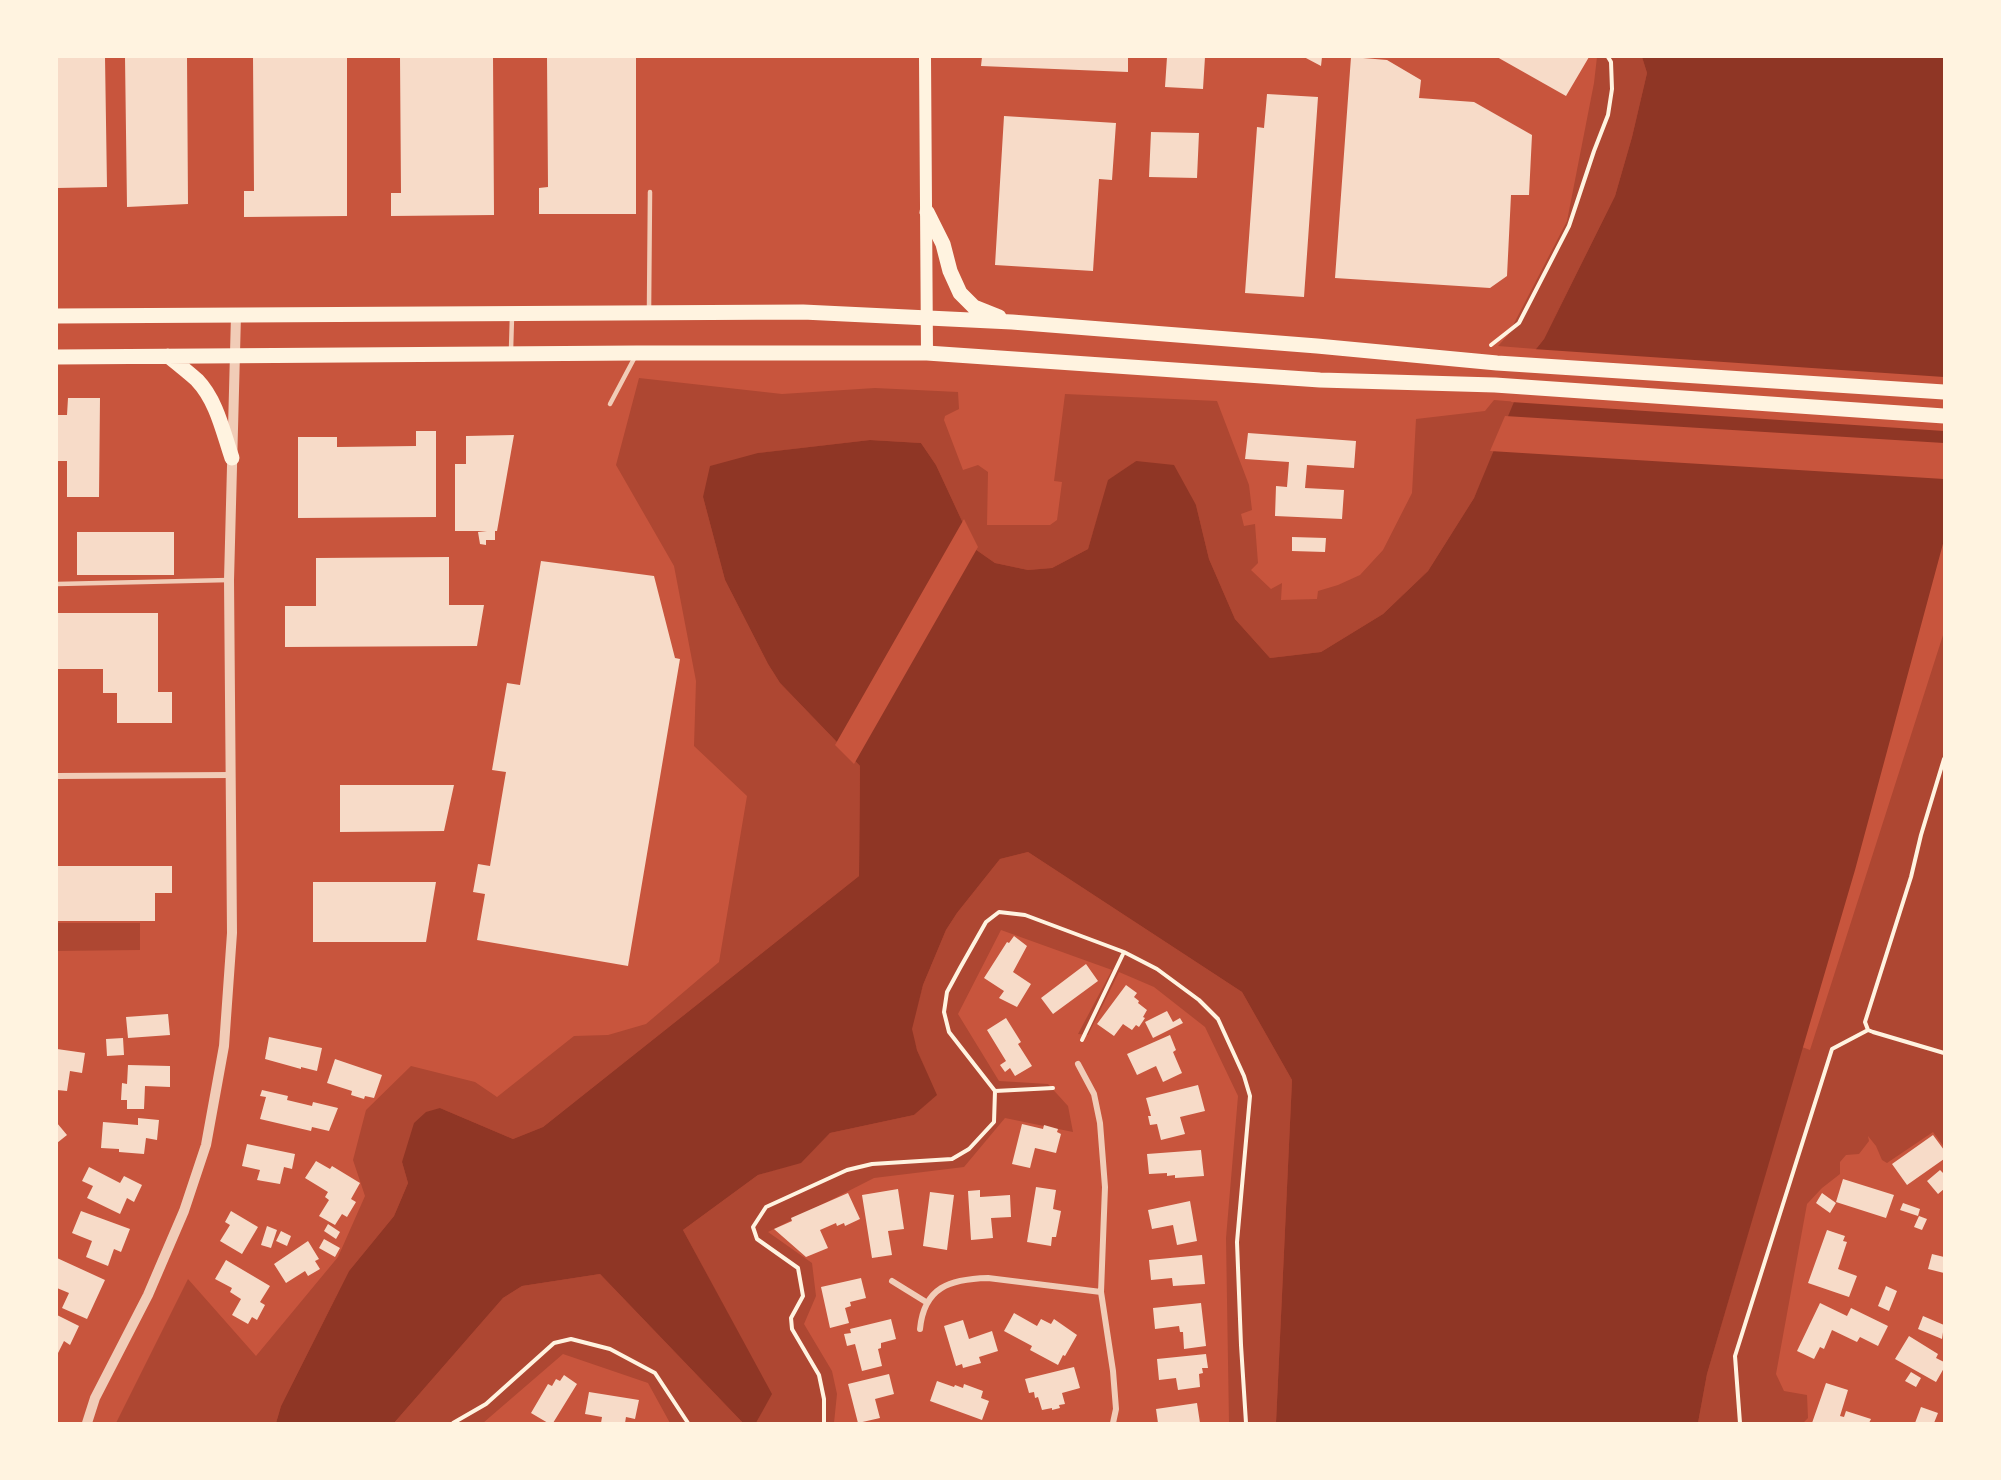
<!DOCTYPE html>
<style>
body{margin:0}
#map{position:relative;width:2001px;height:1480px;overflow:hidden;background:#c8553d;font-family:"Sofia Sans Condensed",sans-serif}
canvas{display:block}
.frame{position:absolute;inset:0;border:58px solid #fff3e0;pointer-events:none}
</style>
<div id="map">
<canvas width="2001" height="1480"></canvas>
<div class="frame"></div>
</div>
<script>
const c = document.querySelector('canvas').getContext('2d');
c.lineJoin = 'round';
function paint(path, color) { c.fillStyle = color; c.fill(path, 'evenodd'); }
function trace(path, color, width, dash) { c.strokeStyle = color; c.lineWidth = width; c.lineCap = dash ? 'butt' : 'round'; c.setLineDash(dash || []); c.stroke(path); }
const green = new Path2D(`
 M1597,57H1642L1647,73L1632,137L1615,196L1544,339L1536,349L1498,346L1508,335L1567,221L1594,83Z
 M639,378L782,394L875,388L958,392L959,409L945,416L944,420L963,470L978,465L988,472L987,525H1050L1057,520L1062,482L1054,481L1065,394L1217,401L1249,485L1252,510L1241,514L1244,526L1255,524L1258,563L1251,570L1271,589L1282,583L1281,600L1317,599L1318,591L1338,585L1360,575L1383,550L1412,493L1416,419L1485,411L1494,400L1518,402L1474,498L1428,571L1383,614L1321,652L1270,658L1235,619L1209,559L1196,505L1136,461L1109,480L1088,549L1052,568L1028,570L995,563L975,549L936,465L921,443L870,440L759,453L703,497L725,580L768,664L780,683L860,766L859,876L543,1127L513,1139L440,1108L402,1162L408,1183L394,1216L349,1271L281,1406L276,1423H116L188,1279L256,1356L338,1257L365,1196L353,1160L366,1110L411,1066L475,1082L497,1097L574,1036L608,1035L646,1024L719,962L747,796L694,746L696,681L674,566L616,465Z
 M1944,632V1147L1933,1132L1887,1163L1882,1160L1876,1146L1868,1136L1869,1141L1859,1154L1846,1155L1840,1162V1174L1822,1188L1807,1204L1776,1374L1784,1391L1807,1395L1808,1418L1803,1423H1698L1707,1374L1802,1047L1810,1050Z
 M1028,852L1242,992L1292,1080L1276,1423H1229L1226,1238L1238,1096L1205,1027L1154,987L1119,972L1088,1035L1078,1034L1112,970L1001,930L958,1014L999,1081L1048,1084L1068,1106L1073,1132L1005,1118L964,1167L874,1178L768,1232L812,1263L816,1296L804,1324L832,1371L837,1394L834,1423H756L771,1394L683,1230L758,1175L801,1162L830,1133L914,1115L936,1095L917,1050L911,1029L923,985L946,930L957,913L1000,859Z
 M57,923H140V950L57,951Z
 M600,1274L743,1423H670L648,1383L563,1354L483,1423H394L503,1298L522,1286Z`);
const water = new Path2D(`
 M1642,57H1944V540L1855,870L1707,1374L1698,1423H1276L1292,1080L1242,992L1028,852L1000,859L957,913L946,930L923,985L912,1029L917,1050L937,1095L914,1115L830,1133L801,1163L758,1175L683,1230L772,1394L756,1423H743L600,1274L522,1286L503,1298L394,1423H276L281,1406L349,1271L394,1216L408,1183L402,1162L414,1123L426,1112L440,1108L513,1139L543,1127L859,876L860,766L780,683L768,664L725,580L703,497L710,466L758,453L870,440L921,443L936,465L975,549L995,563L1028,570L1052,568L1088,549L1108,480L1136,461L1174,465L1196,505L1209,559L1235,619L1270,658L1321,652L1383,614L1428,571L1474,498L1536,349L1544,339L1615,196L1632,137L1647,73Z`);
const pier = new Path2D(`
 M1533,349L1944,377V431L1511,402Z
 M1505,416L1944,443V479L1490,451Z
 M964,519L978,547L854,764L835,745Z`);
const building = new Path2D(`
 M57,57H105L107,187L57,188Z
 M125,57H187L188,204L127,207Z
 M253,57H347V216L244,217V191H254Z
 M400,57H493L494,215L391,216V193H401Z
 M547,57H636V214H539V188L548,187Z
 M982,57H1128V72L981,66Z
 M1167,57H1205L1203,89L1165,87Z
 M1304,57H1322L1321,66Z
 M1351,57L1387,60L1421,80L1419,98L1474,102L1532,135L1529,195H1511L1507,276L1490,288L1335,278Z
 M1497,57H1589L1566,96Z
 M1267,94L1318,97L1304,297L1245,293L1257,127L1264,128Z
 M1004,116L1116,123L1112,180L1099,179L1093,271L995,265Z
 M1151,132L1199,133L1197,178L1149,177Z
 M68,398H100L99,497H67V461H57V415H67Z
 M416,431H436V517L298,518V437H337V447L416,446Z
 M1248,433L1356,441L1354,468L1307,465L1305,488L1344,490L1342,519L1275,516L1276,486L1287,487L1289,462L1245,459Z
 M514,435L497,531H495V540H486V545L480,544L478,532L487,531H455V464H466V436Z
 M77,532H174V575H77Z
 M1292,537L1326,538L1325,552L1292,551Z
 M449,557V605H484L477,646L285,647V606H316V558Z
 M541,561L654,576L675,658L680,659L628,966L477,940L485,894L473,892L478,864L490,866L506,772L492,770L507,683L520,685Z
 M57,613H158V692H172V723H117V693H103V669H57Z
 M340,785H454L444,831L340,832Z
 M57,866H172V893H155V921H57Z
 M313,882H436L426,942H313Z
 M1014,936L1027,946L1013,972L1031,984L1017,1007L999,998L1004,991L984,978L1007,942L1009,943Z
 M1086,964L1098,981L1053,1014L1041,998Z
 M1126,985L1137,993L1134,997L1139,1001L1138,1003L1147,1010L1143,1017L1145,1018L1139,1027L1136,1025L1132,1030L1123,1024L1114,1036L1097,1024Z
 M1167,1011L1173,1022L1180,1018L1183,1023L1153,1038L1145,1022Z
 M168,1014L170,1035L128,1038L126,1017Z
 M1006,1018L1021,1042L1018,1044L1032,1066L1015,1076L1010,1068L1005,1072L1000,1065L1006,1061L987,1030Z
 M1170,1035L1176,1050L1173,1052L1182,1073L1163,1082L1156,1066L1137,1075L1127,1054Z
 M269,1037L322,1048L317,1071L301,1067V1069L265,1059Z
 M123,1038L124,1055L107,1056L106,1039Z
 M57,1049L85,1053L82,1073L70,1071L67,1091L57,1090Z
 M335,1059L382,1075L374,1098L365,1096L364,1099L351,1095L352,1091L327,1083Z
 M128,1065L170,1066V1087L145,1086L144,1109H127V1100H121L122,1083L127,1084Z
 M1198,1085L1205,1111L1180,1117L1185,1134L1161,1140L1157,1124L1150,1125L1148,1116H1151L1146,1098Z
 M262,1090L288,1096L287,1100L312,1106L313,1102L338,1108L329,1131L312,1127L311,1131L260,1119L266,1097L260,1096Z
 M138,1118L159,1120L157,1140L146,1138L144,1154L119,1152V1149L101,1148L103,1122L138,1125Z
 M57,1123L67,1135L57,1143Z
 M1022,1124L1043,1129L1044,1125L1058,1129L1057,1132L1061,1134L1056,1153L1035,1148L1030,1168L1012,1164Z
 M1933,1135L1944,1150V1159L1907,1185L1892,1164Z
 M247,1144L295,1154L292,1169L284,1167L280,1184L257,1180L260,1170L242,1166Z
 M1201,1150L1204,1176L1175,1178V1175L1167,1176V1173L1149,1174L1147,1154Z
 M316,1161L330,1169L332,1166L360,1183L351,1199L356,1202L347,1217L342,1214L335,1225L319,1216L329,1200L325,1197L328,1192L305,1178Z
 M89,1167L120,1183L124,1176L142,1185L134,1202L127,1198L120,1214L87,1198L93,1186L82,1181Z
 M1940,1170L1944,1174V1189L1938,1194L1927,1181Z
 M1843,1179L1894,1195L1886,1218L1836,1202Z
 M1036,1187L1056,1190L1053,1209L1061,1211L1056,1237H1052L1051,1246L1027,1242Z
 M898,1189L904,1229L888,1231L892,1255L872,1258L862,1195Z
 M980,1190V1197L1010,1195L1011,1217L991,1218L993,1238L971,1240L968,1191Z
 M930,1192L954,1195L947,1250L923,1246Z
 M848,1193L860,1219L845,1226L844,1223L837,1226L836,1223L820,1230L828,1248L806,1257L774,1229L792,1221L791,1218Z
 M1822,1193L1836,1203L1830,1213L1816,1203Z
 M1190,1201L1197,1241L1177,1245L1173,1225L1152,1229L1148,1210Z
 M1903,1203L1920,1209L1918,1216L1900,1210Z
 M81,1211L130,1229L121,1252L114,1249L108,1266L86,1257L92,1241L72,1233Z
 M231,1211L258,1227L242,1254L220,1241L230,1225L225,1222Z
 M1919,1216L1927,1219L1922,1230L1914,1227Z
 M328,1224L340,1232L336,1239L324,1231Z
 M267,1226L277,1230L271,1248L261,1245Z
 M1827,1230L1845,1236L1843,1241L1847,1242L1838,1269L1857,1276L1849,1297L1808,1283Z
 M281,1231L291,1236L287,1246L276,1241Z
 M324,1239L340,1248L335,1257L319,1248Z
 M308,1241L319,1259L315,1261L320,1269L308,1276L305,1271L286,1283L274,1264Z
 M1932,1254L1944,1257V1273L1928,1269Z
 M1202,1255L1205,1284L1173,1286L1172,1278L1151,1280L1149,1260Z
 M57,1258L105,1280L87,1319L62,1308L69,1293L57,1288Z
 M226,1260L270,1286L260,1302L265,1305L257,1320L252,1317L248,1324L232,1315L241,1299L230,1292L232,1288L215,1279Z
 M861,1278L866,1298L850,1302L851,1306L845,1308L849,1323L830,1328L821,1287Z
 M1886,1286L1897,1291L1889,1311L1878,1306Z
 M1201,1303L1206,1346L1184,1349L1183,1332H1180L1179,1326L1155,1329L1153,1308Z
 M1820,1303L1847,1316L1851,1308L1888,1326L1878,1346L1860,1337L1857,1342L1832,1330L1824,1349L1820,1347L1814,1359L1797,1351Z
 M1014,1313L1037,1326L1041,1319L1051,1324L1054,1319L1077,1335L1065,1356L1063,1355L1058,1365L1030,1350L1032,1346L1004,1331Z
 M57,1315L79,1326L70,1345L64,1341L57,1355Z
 M1923,1316L1944,1325L1942,1339L1918,1329Z
 M891,1319L896,1339L881,1343V1348L878,1349L882,1366L862,1371L855,1344L847,1346L844,1334L851,1333L850,1329Z
 M963,1320L969,1339L992,1331L998,1351L979,1357L981,1363L963,1368L962,1364L956,1366L944,1326Z
 M1909,1336L1938,1354L1936,1358L1944,1362V1368L1936,1382L1895,1359Z
 M1206,1354L1208,1368H1202L1203,1373L1199,1374L1200,1387L1178,1390L1176,1378L1159,1380L1157,1359Z
 M1074,1367L1080,1388L1062,1393L1065,1404L1059,1405L1060,1408L1052,1410V1408L1042,1410L1038,1397L1035,1398L1034,1392L1029,1393L1025,1379Z
 M1911,1372L1921,1378L1916,1387L1905,1381Z
 M889,1374L894,1394L875,1399L880,1418L858,1423L848,1384Z
 M564,1375L577,1384L553,1423H548L531,1413L548,1384L552,1386L556,1379L560,1381Z
 M937,1381L954,1387L955,1385L963,1388L964,1384L983,1391L981,1398L989,1401L982,1420L930,1401Z
 M1826,1383L1848,1390L1840,1416L1844,1417L1846,1411L1871,1419L1869,1423H1812Z
 M589,1392L639,1400L635,1419L626,1417L625,1423H601L602,1417L585,1414Z
 M1197,1403L1200,1423H1158L1156,1409Z
 M1921,1407L1938,1413L1934,1423H1915Z`);
const path = new Path2D(`
 M1491,345L1519,323L1569,226L1594,151L1608,115L1612,89L1611,62L1608,57
 M1944,759L1921,835L1911,877L1865,1022L1868,1030L1873,1032L1944,1053
 M1082,1040L1124,952
 M995,1091L1053,1088
 M453,1423L486,1404L554,1343L571,1339L610,1349L655,1373L688,1423
 M824,1423V1399L819,1375L792,1329L791,1318L803,1296L798,1268L757,1239L753,1227L766,1207L847,1170L872,1164L952,1159L969,1149L994,1122L995,1091L949,1032L944,1012L947,992L960,968L986,922L999,912L1025,915L1124,952L1157,969L1199,1000L1218,1019L1244,1076L1250,1096L1237,1242L1241,1345L1246,1423
 M1740,1423L1735,1356L1832,1049L1868,1030`);
const service = new Path2D(`
 M649,310L650,192
 M511,350L512,316
 M610,404L636,355
 M57,584L229,580`);
const minor = new Path2D(`
 M57,776L231,775
 M1078,1064L1094,1094L1100,1123L1105,1187L1101,1292L1113,1371L1116,1409L1113,1423
 M892,1281L926,1302
 M920,1329C924,1287 950,1279 988,1278L1101,1292`);
const tertiary = new Path2D(`
 M87,1423L95,1398L148,1295L184,1211L206,1145L224,1046L232,933L229,580L236,315`);
const secondary = new Path2D(`
 M925,57L927,353`);
const primary = new Path2D(`
 M927,212L943,244L950,271L960,293L974,307L999,317
 M57,316L803,312L1012,322L1317,346L1497,363L1944,392
 M168,356C178,364 188,372 197,380C217,401 223,432 232,458
 M57,357L637,353H927L1320,380L1495,385L1944,416`);
paint(green, '#ae4732');
paint(water, '#8f3625');
paint(pier, '#c8553d');
paint(building, '#f7dbc8');
trace(path, '#fff3e0', 4);
trace(service, '#f1ccb7', 4.5);
trace(minor, '#f1ccb7', 6);
trace(tertiary, '#f1ccb7', 10);
trace(secondary, '#fff3e0', 12);
trace(primary, '#fff3e0', 15);
</script>
